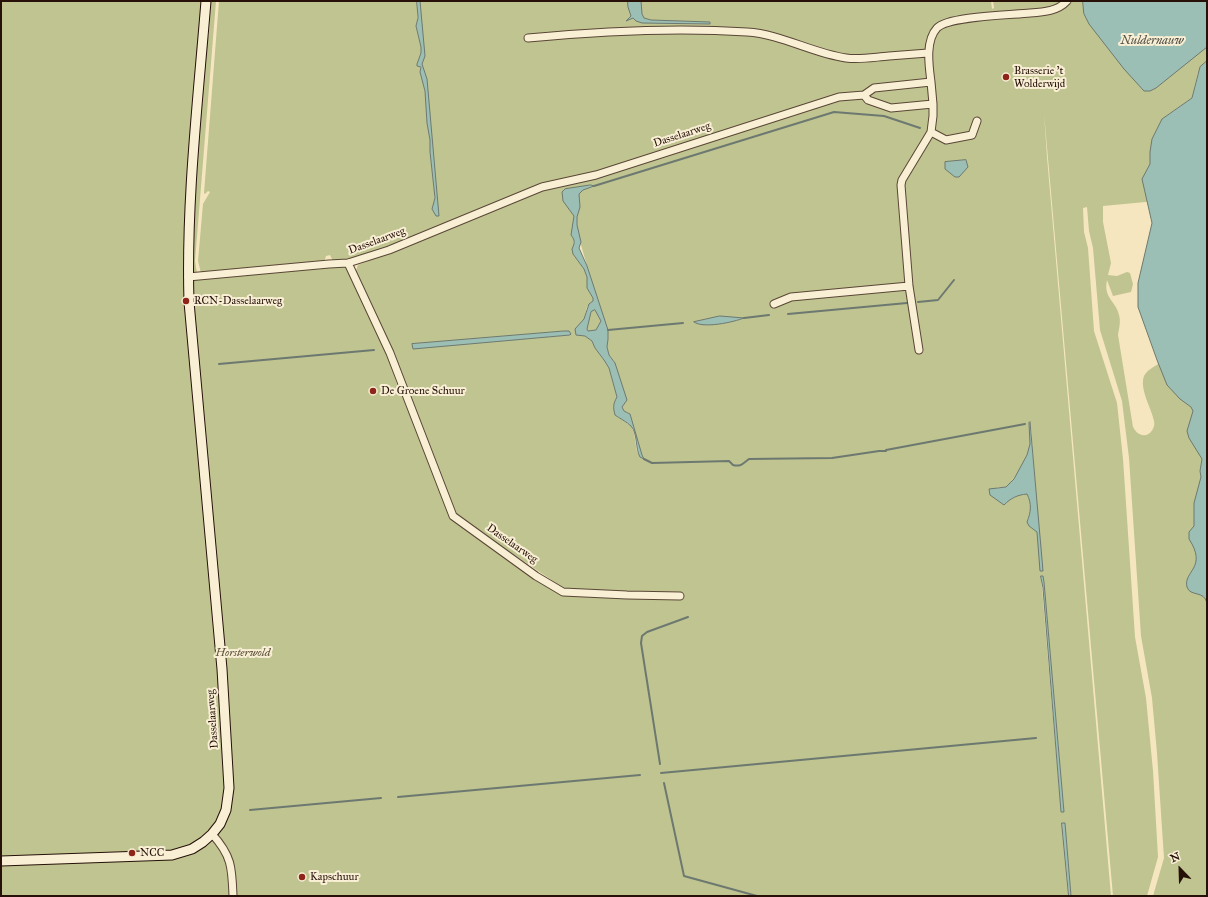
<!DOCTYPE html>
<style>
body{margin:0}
#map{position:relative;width:1208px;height:897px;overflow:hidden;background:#f5e6bf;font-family:"IM FELL Great Primer",serif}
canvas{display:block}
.frame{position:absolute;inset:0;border:2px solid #261008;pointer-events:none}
.north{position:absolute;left:1160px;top:849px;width:40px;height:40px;-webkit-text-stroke:3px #f8efd5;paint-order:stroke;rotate:337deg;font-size:11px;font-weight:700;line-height:16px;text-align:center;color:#261008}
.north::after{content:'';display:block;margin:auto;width:14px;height:18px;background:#261008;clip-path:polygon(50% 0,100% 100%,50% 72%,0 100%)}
</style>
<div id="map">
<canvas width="1208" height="897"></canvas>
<div class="frame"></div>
<div class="north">N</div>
</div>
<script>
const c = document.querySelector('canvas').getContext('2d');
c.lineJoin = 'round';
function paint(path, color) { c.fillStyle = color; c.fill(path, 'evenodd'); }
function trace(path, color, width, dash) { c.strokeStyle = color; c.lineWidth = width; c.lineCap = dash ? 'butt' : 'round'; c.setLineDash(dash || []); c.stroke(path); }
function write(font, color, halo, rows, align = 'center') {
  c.font = font + ' "IM FELL Great Primer",serif'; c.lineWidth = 4; c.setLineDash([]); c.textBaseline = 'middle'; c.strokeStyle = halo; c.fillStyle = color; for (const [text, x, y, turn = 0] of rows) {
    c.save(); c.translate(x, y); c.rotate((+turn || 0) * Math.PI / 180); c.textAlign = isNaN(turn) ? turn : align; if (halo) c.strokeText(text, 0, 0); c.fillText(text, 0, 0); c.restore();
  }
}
const green = new Path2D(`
 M1,1H202L185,277L332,266H343L349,270L395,373L394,375L398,387L402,389L453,520L474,536L546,584L568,593L624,591L565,589L458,517L355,273L358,265L381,256L333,261L330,255L326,256L324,262L201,273L198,261L203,204L210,192L208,191L205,194L204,193L219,1H417L418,18L416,26L421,47V53L417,66L420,67V72L425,91L427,103V123L430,140V152L435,198L432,209L436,216L426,77L422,64L423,59L419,1H991L992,9L994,8L993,1H1207V66L1198,73L1192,98L1166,116L1156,201L1103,206V222L1111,263L1108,275L1117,276L1127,272L1130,273L1133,284L1131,292L1113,296L1107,280C1103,298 1116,301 1119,315C1121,322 1119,328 1118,335L1133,427C1135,431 1138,434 1142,435C1149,437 1156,428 1154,421C1152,409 1139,389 1144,376C1147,370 1154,367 1158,364L1157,360L1207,225V896H1153L1164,858L1157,753L1152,698L1141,636L1129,458L1122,401L1100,330L1093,248L1089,231L1087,207L1083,208L1084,232L1088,248L1094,331L1117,403L1123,459L1135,637L1146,698L1153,771L1158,857L1147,896H1113L1044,113L1047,157L1111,896H1071L1065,824L1062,823L1069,896H1ZM575,224L608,339L607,347L609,355L614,361L624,402L622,407L624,411L629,413L641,455L637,452L634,433L631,426L615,415L617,397L609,368L604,360L595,348L592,341L585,336H580L578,327L584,319L587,307L593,301V298L587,288V277L584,269L573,254ZM564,331L571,334L570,335L413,348L412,345ZM1029,425L1031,426V428L1037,508V531L1029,526L1027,522C1031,512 1032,504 1027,494L1018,495L1011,499L997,487H1006C1017,476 1028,460 1030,445C1031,439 1030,431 1029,425ZM1041,576H1043L1044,582L1064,812H1061Z
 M211,1H216L195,261L197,273L194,272L190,266L205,45L209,35Z
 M596,310L601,321L596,330L588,331L587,329L591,311Z`);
const water = new Path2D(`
 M417,1H420L425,56L422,64L427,79L439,216H436L432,209L435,198L430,152V140L427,123L425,91L420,72L421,67L417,66V64L421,53V47L416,26L418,18Z
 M628,1H641L642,14L644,18L651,20L710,22V24L642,23L636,21L633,18L626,21L631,16L628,7Z
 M1083,1H1207V47L1156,88L1150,91H1144L1124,69L1089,24L1084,14Z
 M1207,61V603C1204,590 1190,597 1187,587C1183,571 1208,568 1189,539V532L1194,526V503L1201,477L1200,471L1202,459L1189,438L1187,431L1193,411L1191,407L1180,399L1167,385L1157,360L1138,307V283L1152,223L1142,179L1150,164V152L1152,139L1162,119L1192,98L1200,67Z
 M966,160L968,167L959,177H955L945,169V162Z
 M591,185L594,186L583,190L579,194L580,207L577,217V225L581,242L579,248L587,266L608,330V339L607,347L609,355L615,363L627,400L622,407L624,411L630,414L642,455L644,459L640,457C635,448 638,434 631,426C627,422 619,418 615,415C613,407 613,404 617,397L609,368L604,360L595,348L592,341L585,336L576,335L575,329L584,319L589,304L593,301V298L587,288V277L584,269L573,254L572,249C575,243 575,240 571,235L574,216L563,201L562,192L565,189ZM595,310L601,321L596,330L588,331L587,329L591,312Z
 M720,316L744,318C734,322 703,329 694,322Z
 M564,331H569L571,334L570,335L413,349L412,344Z
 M1030,422L1043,571H1040L1037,532L1029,526L1027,522C1031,512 1032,504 1027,494C1017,495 1011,498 1004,505L990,495L989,489L1006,487L1014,479L1027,455L1030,444L1029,423Z
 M1041,576H1043L1044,582L1064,812H1061L1043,588Z
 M1062,823H1065L1071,896H1069Z`);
const stream = new Path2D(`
 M594,186L834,112L884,116L920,128
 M918,302L938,300L954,280
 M788,314L907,303
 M744,318L769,315
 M608,330L683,323
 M219,364L374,350
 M644,459L652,463L729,461L733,465C740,467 743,464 749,459L832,458L879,451H886V450L1025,424
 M660,764L641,643L642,636L647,632L688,617
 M661,773L1036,738
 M664,783L684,876L757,896
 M398,797L640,775
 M250,810L381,798`);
const street = new Path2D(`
 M528,38C601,31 674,27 747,32C781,34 812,53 846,58C860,60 875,57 889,56C902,55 915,54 928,53
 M864,95L874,88L931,82C929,66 925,41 937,28C948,16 1012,15 1030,13C1044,12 1058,11 1067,1
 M864,95L868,100L891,108L933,104L931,82
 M933,104V116L931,132L946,140L972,135L977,121
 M348,263L390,353L453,516L536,576L563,592L627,595L680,596
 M188,277L329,264L348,263L389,250L542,187L596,175L839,97L864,95
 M774,304L791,297L909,286
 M919,350L909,286L901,185L902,180L931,132
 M212,834C232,856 232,868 233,896`);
const secondary = new Path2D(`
 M1,861L172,855L192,849L203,842L212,834L220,824L226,810L229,788L222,669L189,302C186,201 198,101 206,1`);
const markers = [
 [1006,77,4,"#8f2418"],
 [186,301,4,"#8f2418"],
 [373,391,4,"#8f2418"],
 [132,853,4,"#8f2418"],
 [302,877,4,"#8f2418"]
];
const poiNames = [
 ["Brasserie 't",1014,71],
 ["Wolderwijd",1014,84],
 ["RCN-Dasselaarweg",194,301],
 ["De Groene Schuur",381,391],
 ["NCC",140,853],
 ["Kapschuur",310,877]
];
const streetNames = [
 ["Dasselaarweg",682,135,-18],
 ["Dasselaarweg",377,241,-20],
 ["Dasselaarweg",512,544,35],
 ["Dasselaarweg",213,719,-94]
];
const parkNames = [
 ["Horsterwold",243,653]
];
const waterNames = [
 ["Nuldernauw",1152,41]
];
paint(green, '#bfc490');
paint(water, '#9cbfb5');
trace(water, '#6d7970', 1);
trace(stream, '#6d7970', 2);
trace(street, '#5a4636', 9);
trace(secondary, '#261008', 11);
trace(street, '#f8efd5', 7);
trace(secondary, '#f8efd5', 9);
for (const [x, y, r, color] of markers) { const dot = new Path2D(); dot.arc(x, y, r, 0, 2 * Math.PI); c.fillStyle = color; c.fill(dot); trace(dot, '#f8efd5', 1.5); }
write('11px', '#261008', '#f8efd5', poiNames, 'left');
write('11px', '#261008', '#f8efd5', streetNames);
write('italic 11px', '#5c4f38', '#f8efd5', parkNames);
write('italic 12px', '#4f4d45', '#f8efd5', waterNames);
</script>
